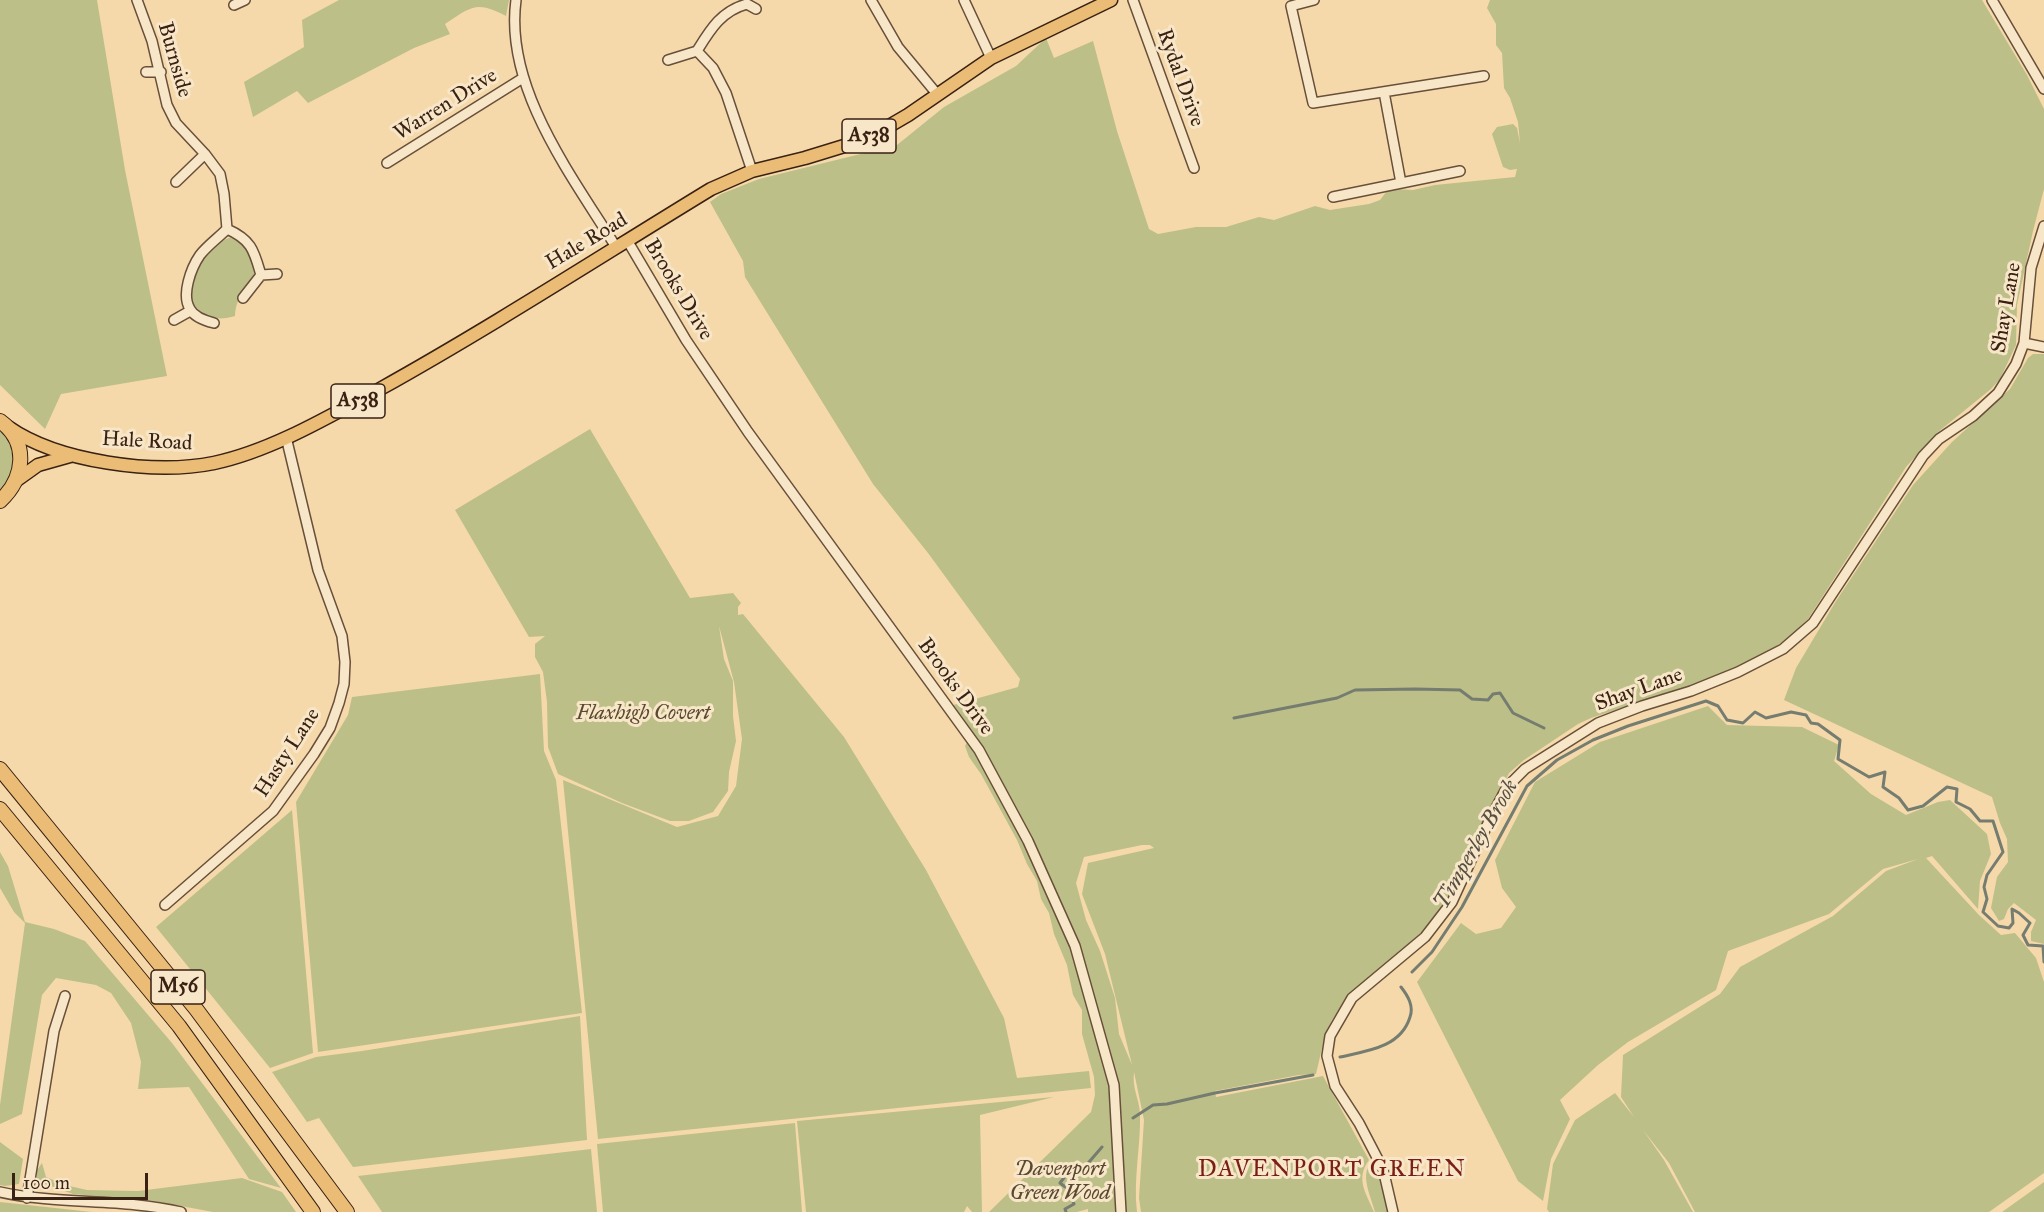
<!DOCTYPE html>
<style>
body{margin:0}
#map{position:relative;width:2044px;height:1212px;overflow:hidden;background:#f5d9ab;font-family:"IM FELL Great Primer",serif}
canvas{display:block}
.scale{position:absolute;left:12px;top:1173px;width:136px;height:27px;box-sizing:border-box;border:3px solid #392113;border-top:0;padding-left:8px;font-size:18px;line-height:21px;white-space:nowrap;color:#392113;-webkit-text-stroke:4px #f8e6c8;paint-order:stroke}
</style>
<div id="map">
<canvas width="2044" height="1212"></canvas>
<div class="scale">100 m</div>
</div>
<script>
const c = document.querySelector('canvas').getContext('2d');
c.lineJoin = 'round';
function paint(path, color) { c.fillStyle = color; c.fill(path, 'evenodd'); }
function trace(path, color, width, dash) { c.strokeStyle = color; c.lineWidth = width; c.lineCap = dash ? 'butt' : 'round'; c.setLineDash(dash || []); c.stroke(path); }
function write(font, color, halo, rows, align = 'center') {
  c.font = font + ' "IM FELL Great Primer",serif'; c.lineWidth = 6; c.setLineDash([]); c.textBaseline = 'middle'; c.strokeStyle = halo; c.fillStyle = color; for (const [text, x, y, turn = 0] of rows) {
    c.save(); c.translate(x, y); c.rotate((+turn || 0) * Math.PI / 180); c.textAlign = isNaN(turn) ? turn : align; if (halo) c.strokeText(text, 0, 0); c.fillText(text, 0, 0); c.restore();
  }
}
const green = new Path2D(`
 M0,0H97L125,170L167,376L61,394L45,429L0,385Z
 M339,0H509L506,16C476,0 471,7 445,24L450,34L414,48L308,103L297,91L253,117L244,82L304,47L302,20Z
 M1490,0H1982L2027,75L2044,109V189L2033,231L2017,305L2016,345L2000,379L1991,389L1938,432L1906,467L1808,619L1789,638L1760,656L1699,683L1591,718L1578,724L1524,760L1509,773L1449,897L1423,931L1344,1003L1332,1020L1325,1035L1316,1074L1299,1075L1215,1091L1216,1097L1323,1076L1369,1160C1355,1179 1366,1193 1374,1212H1141L1139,1198L1144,1120L1134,1072C1132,1089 1139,1098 1140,1113C1141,1146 1133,1179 1137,1212H1088V1209L1077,1212H989L1091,1112L1095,1095L1094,1077L1082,1034V1010L1073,995L1067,965L1054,934L1049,913L1041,899L1037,881L1027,864L1017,840L981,774L969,757L965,746L970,737L950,706L1018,687L1020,679L928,553L873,484L745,277L743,261L710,202L721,194L759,179L897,145L944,107L1016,66L1046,38L1054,58L1093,41L1117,131L1149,229L1158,234L1196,227H1226L1259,217L1274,220L1315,206L1330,210L1369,204L1380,200L1387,191L1396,189L1413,190L1435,185L1515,177L1517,169L1510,170L1503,167L1492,134L1497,127L1513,124L1517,128L1520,143L1518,122L1510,98L1504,88L1502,53L1496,45V24L1487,8ZM1142,845H1150L1154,848L1088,863L1082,894L1105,954L1132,1065L1119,1034L1115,998L1100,951L1086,920L1076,883L1084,857Z
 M231,237L246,244L255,271C250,289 236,293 235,316C216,322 201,317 191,300C191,273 205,246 231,237Z
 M2033,354H2044V944L2031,941V932L2036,920L2014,903L2008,909L2004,919L1999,921L1991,908L1997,877L2008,862L2007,839L2000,823L1992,797L1784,700L1796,668L1836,601L1913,485L1952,442L2010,389L2028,358Z
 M590,429L690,598L733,593L741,603L738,607V615L743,614L844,737L926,870L1004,1018L1017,1078L1089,1071L1091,1088L598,1139L563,780L677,827L718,816L736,786L742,739L734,682L719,626L724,659L733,681V716L736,741L729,772L728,791L713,812L689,821H670L622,803L558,774L548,747L547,702L543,672L535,657V644L545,636L529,637L455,510Z
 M0,430C18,452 19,471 0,493Z
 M540,674L544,751L556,780L582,1013L318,1052L296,802L348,715L352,697Z
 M1708,706L1727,725L1802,727L1839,745L1834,761L1871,794L1906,815L1938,802L1950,800L1987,834L1991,854L1980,881L1978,909L1932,856L1926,858L1979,915L2001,935L2015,933L2036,958L2044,982V1173L1989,1212H1695L1669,1163L1643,1130L1664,1160L1693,1212H1549L1547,1209L1553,1164L1575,1120L1615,1093L1634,1117L1621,1097L1623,1055L1720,994L1740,967L1833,916L1886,871L1918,859L1883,869L1829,914L1728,951L1716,990L1628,1042L1598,1065L1560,1100L1570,1119L1551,1159L1543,1201L1518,1181L1417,982L1461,923L1476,934L1501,928L1516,907L1502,888L1495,860L1535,782L1600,742Z
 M292,810L313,1053L270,1068L156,927Z
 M0,852L8,866L25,922L54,929L85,941L172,1043L281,1188L249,1179L189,1087L138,1089L141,1062L131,1023L111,993L96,985L56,978L42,995L22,1114L0,1124V1105L25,923L14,912L0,888Z
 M580,1016L587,1140L353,1167L319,1118L307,1122L272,1072L316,1057L362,1051Z
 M1054,1097L980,1115L982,1212H972L967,1206L964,1212H806L797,1121Z
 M795,1123L802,1212H603L597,1144Z
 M0,1142L23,1159L19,1184L5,1186L0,1185Z
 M591,1149L597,1212H382L358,1176Z
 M1379,1161L1393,1212H1375C1371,1196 1355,1165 1379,1161Z
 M42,1163L46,1177L65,1185L87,1190L138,1191L242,1178L282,1192L296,1212H213L138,1198H120L73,1194L37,1181V1170Z
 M2044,1182V1212H2002Z
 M0,1202L92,1212H0Z`);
const stream = new Path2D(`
 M1234,718L1337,698L1355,690L1415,689L1460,690L1472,699L1488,700L1493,694L1500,693L1513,713L1544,728
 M1412,972L1432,952L1462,907L1527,786L1557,760L1593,740L1628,726L1706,701L1718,706L1727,720L1743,723L1755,712L1766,718L1791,712L1806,715L1811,723L1818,724L1840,740L1838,759L1869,777L1885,772L1883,787L1899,798L1908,810L1923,806L1947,787L1957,789L1956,802L1970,809L1980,821H1993L2003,852L1987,875L1984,887L1987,899L1983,912L1998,926L2009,928L2013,923L2012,909L2019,913L2030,923L2023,935L2028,945L2043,946L2044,962
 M1340,1057C1368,1051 1401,1047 1410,1017C1414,1006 1408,996 1401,987
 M1133,1118L1153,1105L1167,1104L1215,1093L1313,1075
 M1066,1212L1065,1209L1074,1204L1068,1189L1060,1183L1069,1171L1083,1169L1102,1147`);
const minor = new Path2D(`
 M137,0L152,41L167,105L176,123L205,154L220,174L224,194L227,229C218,238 208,245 200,255C191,268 181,295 190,309C194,317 206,321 214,323
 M516,0C504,88 572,176 616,247
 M871,0L898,47L937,94
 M964,0L991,58
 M1133,0L1194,168
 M1314,0L1291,6L1313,103L1484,76
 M1992,0L2044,89
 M234,5L245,0
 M668,60L697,51
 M146,72H161
 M1384,92L1401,183
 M387,163L523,78
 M752,171L726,93L713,68L697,51C710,30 721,11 747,4L756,9
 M176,182L205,154
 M1333,197L1460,171
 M227,229C252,240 254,251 261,275L243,298
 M627,240L686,340L748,432L979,750L1028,841L1075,946L1114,1085L1121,1212
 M261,275L277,274
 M174,320L190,311
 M2024,343L2044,347
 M165,905L273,811L314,754L330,728L339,703L344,684L345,662L342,636L318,570L286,437
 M0,1192C60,1205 122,1198 181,1212
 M27,1198L54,1031L65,996
 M1393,1212L1383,1169L1359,1123L1335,1086L1327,1056L1330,1036L1352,998L1425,937L1452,902L1489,821L1507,787L1525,769L1598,723L1642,706L1691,691L1738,672L1783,649L1813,623L1923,456L1939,439L1973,416L1998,393L2016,364L2024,343L2031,268L2044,226`);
const major = new Path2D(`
 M8,427C58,462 155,475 214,463C271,451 330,416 380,389C493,326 601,256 711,189L752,171L805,158L854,143L884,129L908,115L991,58L1111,0
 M17,480L38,465L70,456`);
const highway = new Path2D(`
 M0,421C29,442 25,478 0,501
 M0,769L196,1009L347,1212
 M0,809L179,1026L313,1212`);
const shields = [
 [869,136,54],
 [358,401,54],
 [178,987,54]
];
const shieldNames = [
 ["A538",869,136],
 ["A538",358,401],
 ["M56",178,987]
];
const streetNames = [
 ["Burnside",174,60,74],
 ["Rydal Drive",1180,78,70],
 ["Warren Drive",446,105,-32],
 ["Hale Road",587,242,-31],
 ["Brooks Drive",678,290,59],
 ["Shay Lane",2007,308,-80],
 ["Hale Road",147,442,3],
 ["Brooks Drive",955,687,54],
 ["Shay Lane",1639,690,-20],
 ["Hasty Lane",288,753,-57]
];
const parkNames = [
 ["Flaxhigh Covert",643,714],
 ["Davenport",1060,1170],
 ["Green Wood",1060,1194]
];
const waterNames = [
 ["Timperley Brook",1477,845,-60]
];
const quarterNames = [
 ["DAVENPORT GREEN",1332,1170]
];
paint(green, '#bdbf88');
trace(stream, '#757c70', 3);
trace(minor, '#684f39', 12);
trace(major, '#392113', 15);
trace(highway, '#392113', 16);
trace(minor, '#f8e6c8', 9);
trace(major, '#eabc76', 12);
trace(highway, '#eabc76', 14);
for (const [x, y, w] of shields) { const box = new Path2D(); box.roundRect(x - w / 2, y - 17, w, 34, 4.5); c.fillStyle = '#f8e6c8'; c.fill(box); trace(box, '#392113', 1.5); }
write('bold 20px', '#392113', null, shieldNames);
write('21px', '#392113', '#f8e6c8', streetNames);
write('italic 21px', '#5a4830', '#f8e6c8', parkNames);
write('italic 22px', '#574f42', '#f8e6c8', waterNames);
c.letterSpacing = '1.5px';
write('24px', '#7a1f14', '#f8e6c8', quarterNames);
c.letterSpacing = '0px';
</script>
